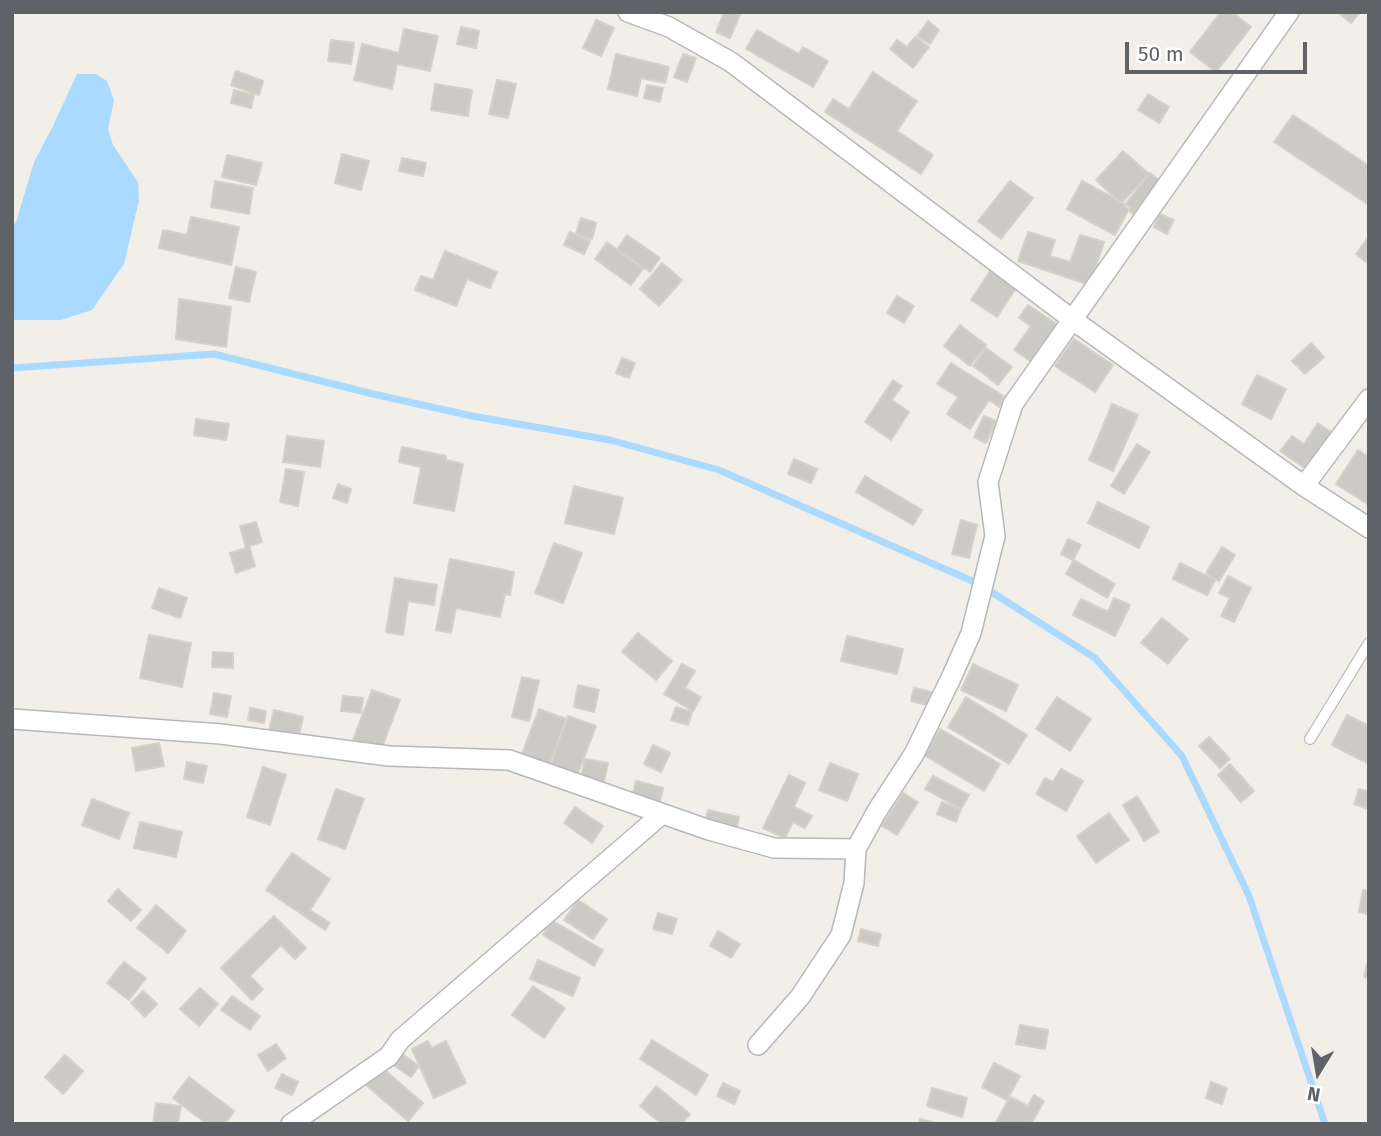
<!DOCTYPE html>
<style>
body{margin:0}
#map{position:relative;width:1381px;height:1136px;overflow:hidden;background:#f1efe8;font-family:"Fira Sans",sans-serif}
canvas{display:block}
.frame{position:absolute;inset:0;border:14px solid #5f6368;pointer-events:none}
.north{position:absolute;left:1283px;top:1038px;width:70px;height:70px;-webkit-text-stroke:5px #fff;paint-order:stroke;rotate:191deg;font-size:19px;font-weight:700;line-height:28px;text-align:center;color:#5f6368}
.north::after{content:'';display:block;margin:auto;width:24px;height:32px;background:#5f6368;clip-path:polygon(50% 0,100% 100%,50% 72%,0 100%)}
.scale{position:absolute;left:1125px;top:42px;width:182px;height:32px;box-sizing:border-box;border:4px solid #5f6368;border-top:0;padding-left:9px;font-size:21px;line-height:24px;white-space:nowrap;color:#5f6368;-webkit-text-stroke:5px #fff;paint-order:stroke}
</style>
<div id="map">
<canvas width="1381" height="1136"></canvas>
<div class="frame"></div>
<div class="north">N</div>
<div class="scale">50 m</div>
</div>
<script>
const c = document.querySelector('canvas').getContext('2d');
c.lineJoin = 'round';
function paint(path, color) { c.fillStyle = color; c.fill(path, 'evenodd'); }
function trace(path, color, width, dash) { c.strokeStyle = color; c.lineWidth = width; c.lineCap = dash ? 'butt' : 'round'; c.setLineDash(dash || []); c.stroke(path); }
const water = new Path2D(`
 M77,74H96L107,81L114,100L108,129L113,145L138,182L139,200L124,264L92,310L61,320H15L12,319V227L16,222L34,162L52,128Z`);
const stream = new Path2D(`
 M12,368L214,354L373,394L472,416L610,440L719,470L979,584L1095,658L1182,756L1249,896L1325,1124`);
const building = new Path2D(`
 M724,12H741L730,38L716,32Z
 M1221,12H1232L1251,27L1216,72L1190,52Z
 M1338,12H1360L1351,23Z
 M596,20L614,28L601,56L583,48Z
 M928,21L939,30L930,44L917,36Z
 M461,27L479,31L476,48L457,44Z
 M404,29L438,36L430,71L397,64L392,89L354,80L362,44L399,53Z
 M757,30L799,54L803,47L828,61L813,87L746,49Z
 M915,37L929,47L913,68L890,49L897,40L907,47Z
 M331,40L354,43L351,64L328,61Z
 M616,54L669,67L665,83L641,78L637,96L608,89Z
 M683,54L696,58L687,82L674,77Z
 M236,71L263,81L259,95L231,85Z
 M873,72L917,101L897,131L933,155L921,174L825,112L833,99L849,109Z
 M497,80L516,84L508,118L489,114Z
 M435,84L472,90L468,116L431,110Z
 M647,85L663,88L660,102L644,98Z
 M234,90L254,95L251,108L231,103Z
 M1148,94L1169,107L1159,123L1138,110Z
 M1293,115L1369,166L1366,170L1369,172V205L1274,142Z
 M1123,151L1149,174L1121,203L1096,180Z
 M342,154L369,161L361,190L335,183Z
 M227,155L262,163L256,185L222,177Z
 M402,158L426,163L423,176L399,171Z
 M1150,173L1160,181L1133,214L1124,206Z
 M215,181L253,188L249,214L211,207Z
 M1010,181L1033,198L1001,239L978,221Z
 M1082,181L1130,207L1115,235L1067,209Z
 M1160,214L1174,220L1167,234L1154,227Z
 M191,217L239,227L231,265L159,248L163,230L187,235Z
 M581,218L596,223L592,239L576,234Z
 M570,232L590,241L584,254L564,245Z
 M1028,232L1055,240L1050,256L1070,262L1080,235L1104,242L1090,285L1018,261Z
 M627,235L660,258L650,272L617,250Z
 M1369,236V264L1356,254Z
 M607,242L643,269L631,285L595,259Z
 M445,251L497,272L490,288L467,279L456,306L415,290L421,276L433,280Z
 M662,263L682,280L659,306L640,289Z
 M236,267L256,272L249,302L229,298Z
 M992,268L1018,285L997,317L971,300Z
 M897,296L914,306L904,323L887,313Z
 M179,299L231,307L226,347L176,339Z
 M1028,305L1058,325L1032,362L1014,350L1031,326L1019,318Z
 M960,325L986,345L970,366L944,346Z
 M1074,339L1113,365L1095,392L1055,366Z
 M1311,343L1324,357L1305,374L1292,361Z
 M986,348L1012,367L998,385L973,366Z
 M622,358L635,363L629,378L616,373Z
 M951,363L1005,397L999,407L989,400L970,429L947,414L958,397L937,384Z
 M1257,375L1286,389L1271,419L1242,404Z
 M893,380L902,386L892,400L909,412L891,440L865,422Z
 M1112,404L1138,415L1113,471L1089,460Z
 M984,416L996,421L986,443L974,437Z
 M196,419L229,424L226,440L194,435Z
 M1318,423L1341,439L1315,475L1280,451L1292,436L1304,444Z
 M287,436L324,441L320,467L283,462Z
 M1137,444L1150,452L1124,494L1111,486Z
 M402,447L446,456V460L463,464L454,511L414,503L421,467L399,462Z
 M1358,450L1369,457V505L1336,484Z
 M794,459L817,469L811,483L788,474Z
 M286,469L304,472L298,506L280,502Z
 M865,476L922,510L913,525L856,492Z
 M338,484L351,489L347,503L333,498Z
 M574,486L623,498L614,534L565,523Z
 M1098,502L1149,527L1139,548L1088,523Z
 M961,520L977,525L969,558L952,554Z
 M256,522L262,542L249,546L255,566L236,573L230,553L246,548L240,526Z
 M1068,539L1081,545L1073,560L1061,554Z
 M554,543L582,553L563,603L535,593Z
 M1222,547L1235,555L1219,581L1206,573Z
 M450,559L514,572L510,595L505,594L500,617L456,608L451,633L436,630Z
 M1074,560L1115,584L1107,598L1066,574Z
 M1180,563L1215,580L1207,595L1173,579Z
 M1228,576L1251,588L1234,622L1221,616L1230,598L1219,593Z
 M395,578L437,585L434,605L408,601L403,635L386,632Z
 M159,588L187,598L180,618L152,608Z
 M1114,598L1130,605L1115,636L1073,615L1081,599L1108,612Z
 M1162,618L1188,639L1168,664L1141,643Z
 M638,633L672,661L656,680L622,652Z
 M149,635L191,643L182,687L140,678Z
 M847,636L903,649L897,674L841,661Z
 M213,652L233,653V668L212,667Z
 M682,664L695,671L685,688L701,697L693,711L664,694Z
 M973,664L1018,685L1006,711L961,690Z
 M522,677L539,681L529,721L512,717Z
 M578,685L599,690L594,712L574,707Z
 M914,688L931,692L927,705L911,701Z
 M372,690L400,700L381,750L353,740Z
 M214,693L231,696L227,717L210,714Z
 M343,696L363,698L361,713L341,711Z
 M966,697L1027,735L1009,764L948,727Z
 M1057,697L1091,719L1070,751L1036,729Z
 M676,707L692,712L688,725L671,720Z
 M250,708L266,711L264,723L248,720Z
 M539,709L566,719L548,769L520,759Z
 M274,710L303,717L297,745L267,738Z
 M1347,715L1369,726V764L1332,745Z
 M568,716L596,726L577,776L550,766Z
 M940,729L1000,764L984,791L924,755Z
 M1209,737L1230,759L1220,768L1199,746Z
 M159,743L164,766L136,771L132,748Z
 M653,745L670,753L661,772L644,764Z
 M585,759L608,763L601,795L578,790Z
 M187,762L207,766L203,783L184,779Z
 M830,763L858,774L847,801L819,790Z
 M1230,764L1254,791L1241,802L1218,775Z
 M263,767L286,775L270,825L247,817Z
 M1061,769L1083,781L1066,811L1036,794L1045,778L1053,782Z
 M789,775L805,783L794,807L812,816L805,828L793,822L785,838L763,828Z
 M933,776L969,795L961,809L925,789Z
 M636,781L663,788L657,814L630,808Z
 M336,789L364,799L345,849L318,839Z
 M1359,789L1369,792L1368,809L1354,804Z
 M903,793L918,802L897,835L882,826Z
 M1137,796L1159,832L1144,841L1123,805Z
 M92,799L129,813L119,839L82,825Z
 M942,802L961,809L956,822L937,814Z
 M575,807L603,826L592,843L564,823Z
 M708,810L739,817L735,837L703,829Z
 M1109,813L1129,840L1096,863L1077,836Z
 M140,822L182,832L176,857L134,848Z
 M292,853L330,879L310,910L330,923L325,930L266,890Z
 M118,889L141,910L131,921L108,901Z
 M1363,890L1369,891V914L1359,912Z
 M578,900L607,919L593,939L564,920Z
 M156,905L186,931L168,953L137,928Z
 M658,913L677,919L672,934L653,929Z
 M274,916L306,948L295,959L281,945L250,976L263,989L252,1000L221,968Z
 M551,920L603,950L594,966L543,935Z
 M861,929L881,934L878,946L858,941Z
 M718,931L740,944L731,958L710,946Z
 M1369,956V978L1364,977Z
 M538,960L580,978L573,996L530,979Z
 M124,962L146,978L129,1000L107,983Z
 M533,986L565,1008L544,1038L512,1015Z
 M200,988L218,1004L199,1026L180,1009Z
 M143,991L157,1004L145,1017L131,1003Z
 M232,996L260,1016L250,1030L221,1010Z
 M1020,1025L1048,1030L1045,1049L1016,1044Z
 M652,1040L708,1075L696,1095L640,1059Z
 M428,1041L432,1048L446,1041L466,1083L434,1098L412,1049Z
 M276,1044L286,1058L268,1071L258,1055Z
 M401,1053L419,1066L411,1077L393,1065Z
 M65,1055L83,1071L63,1094L45,1077Z
 M994,1063L1020,1076L1007,1100L982,1087Z
 M381,1067L423,1103L408,1121L366,1085Z
 M282,1074L298,1082L292,1095L275,1088Z
 M189,1077L234,1111L225,1124H207L173,1098Z
 M1211,1082L1227,1088L1222,1104L1206,1098Z
 M723,1083L740,1091L734,1104L717,1096Z
 M656,1086L690,1114L682,1124H662L640,1106Z
 M932,1088L967,1098L962,1117L927,1106Z
 M1034,1095L1044,1101L1031,1124H995L1010,1097L1028,1106Z
 M156,1103L181,1106L178,1124H153Z
 M920,1119L940,1124H919Z`);
const lane = new Path2D(`
 M1310,739L1369,643`);
const street = new Path2D(`
 M628,12L669,27L731,62L1073,320L1304,486L1369,528
 M1304,486L1369,399
 M12,719L221,734L389,756L509,760L709,830L774,848L856,849L877,811L914,754L952,676L971,633L995,536L988,482L1013,404L1289,12
 M758,1045L800,997L841,935L854,883L856,849
 M291,1124L389,1056L400,1040L662,814`);
paint(water, '#aadaff');
trace(stream, '#aadaff', 7);
paint(building, '#cccac5');
trace(building, '#d6d1c6', 2);
trace(lane, '#b5b8bc', 12);
trace(street, '#b5b8bc', 22);
trace(lane, '#fff', 10);
trace(street, '#fff', 19);
</script>
